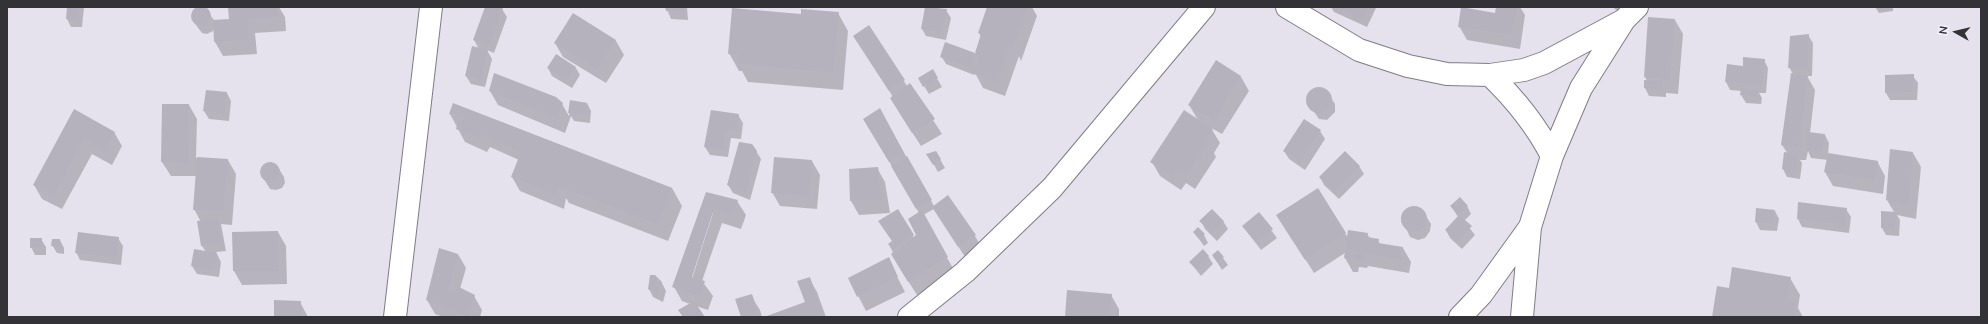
<!DOCTYPE html>
<style>
body{margin:0}
#map{position:relative;width:1988px;height:324px;overflow:hidden;background:#e5e2ee;font-family:"Nunito Sans",sans-serif}
canvas{display:block}
.frame{position:absolute;inset:0;border:8px solid #333237;pointer-events:none}
.north{position:absolute;left:1936px;top:12px;width:40px;height:40px;-webkit-text-stroke:3px #f2effb;paint-order:stroke;rotate:278deg;font-size:11px;font-weight:700;line-height:16px;text-align:center;color:#333237}
.north::after{content:'';display:block;margin:auto;width:14px;height:18px;background:#333237;clip-path:polygon(50% 0,100% 100%,50% 72%,0 100%)}
</style>
<div id="map">
<canvas width="1988" height="324"></canvas>
<div class="frame"></div>
<div class="north">N</div>
</div>
<script>
const c = document.querySelector('canvas').getContext('2d');
c.lineJoin = 'round';
function paint(path, color) { c.fillStyle = color; c.fill(path, 'evenodd'); }
function trace(path, color, width, dash) { c.strokeStyle = color; c.lineWidth = width; c.lineCap = dash ? 'butt' : 'round'; c.setLineDash(dash || []); c.stroke(path); }
const shadow = new Path2D(`
 M68,7H84L82,27H71L67,19Z
 M200,7L205,8L214,20H230L229,7H279L285,17L286,31L255,33L257,54L223,56L215,42L214,28L213,31L207,34L202,33L193,21L192,15L195,9Z
 M486,7L502,9L507,17L494,53L487,50L492,59L485,87L471,84L466,76L479,49L474,40Z
 M666,7H687L688,20L671,19Z
 M926,7L946,10L951,18L946,40L926,36L922,29Z
 M988,7H1032L1037,16L1021,61L1019,56L1005,96L983,88L975,73L974,75L946,64L941,56L946,43L976,54L981,37L979,33Z
 M1331,7H1375L1376,8L1367,27L1334,12Z
 M1497,7H1520L1525,15L1520,49L1467,40L1459,26L1496,14Z
 M1613,7H1638L1625,20Z
 M1875,7H1893V11L1879,13Z
 M838,13L848,31L843,90L748,82L742,71H739L729,53L802,15Z
 M573,14L616,41L624,55L606,83L563,57L555,43Z
 M1675,20L1683,34L1678,94L1666,93V97L1649,96L1645,88L1647,81L1645,77Z
 M869,26L907,86L910,84L942,134L921,146L899,112L893,97L854,36Z
 M1808,35L1813,43L1812,76H1807L1815,90L1810,133L1825,135L1829,143L1828,154L1877,161L1885,176L1883,194L1833,186L1825,172L1828,160L1811,158L1808,151L1806,160H1800L1802,163L1800,179L1787,177L1783,169L1785,153L1788,154L1782,145L1793,74L1789,67Z
 M1764,60L1768,68L1766,93H1759L1762,98L1761,104L1746,103L1741,95L1742,91L1730,90L1726,82L1743,67Z
 M1216,62L1241,77L1249,91L1222,134L1211,128L1220,143L1214,153L1216,157L1195,189L1186,183L1181,190L1160,176L1152,162L1198,120L1189,105Z
 M548,68H576L580,75L572,88L552,76Z
 M932,70L942,87L929,94L919,78Z
 M1913,76L1918,83L1917,100H1890L1886,93Z
 M1314,89L1326,90L1335,104V112L1327,120L1319,119L1307,102L1309,95Z
 M490,91L562,104L569,116L571,101L587,103L591,111L590,123L574,121L571,116L565,133L498,105Z
 M227,93L231,101L229,121L209,119L204,111Z
 M454,104L672,188L682,206L668,241L569,203L566,198L564,209L520,191L512,177L519,160L490,147L487,152L465,142L450,114Z
 M163,105H189L197,119L196,158L228,160L236,174L232,225L221,224L226,251L216,252L221,262L219,277L197,274L192,266L206,252L202,246L201,222L194,209L197,176H171L162,162Z
 M74,111L114,132L122,146L112,165L92,154L62,209L42,199L34,185Z
 M738,115L743,123L741,139L731,138L728,157L710,155L705,147Z
 M884,117L934,206L975,236L983,250L967,260L934,209L923,215L955,272L917,295L900,268L889,244L893,241L898,211L914,238L918,235L919,213L865,120Z
 M1320,131L1325,139L1305,170L1289,159L1284,151Z
 M756,151L761,159L750,200L733,193L728,185Z
 M936,152L945,168L938,172L928,154Z
 M1913,153L1921,167L1916,219L1897,215L1900,220L1899,236L1886,235L1882,228L1894,212L1887,200Z
 M812,161L820,175L817,209L780,206L772,192Z
 M270,162L276,164L284,177L285,183L282,188L276,190L270,189L262,176L261,170L264,165Z
 M1359,166L1364,174L1339,199L1324,185L1320,177Z
 M877,168L885,182L890,213L859,215L851,201L850,170Z
 M1318,190L1348,238L1367,234L1370,238L1378,240L1380,244L1403,248L1411,262L1409,273L1368,266L1367,268L1359,267L1358,272H1353L1345,258V253L1314,273L1286,229Z
 M707,193L737,201L746,215L741,229L722,223L702,281L713,296L708,310L696,306L704,317H683L679,310L690,304L682,301L674,287ZM712,213H713L691,282L689,281Z
 M1451,206H1467L1471,214L1464,221L1475,235L1462,249L1450,238L1446,230L1458,217Z
 M1417,207L1421,208L1431,224L1430,231L1425,238L1418,240L1410,237L1401,217L1405,210Z
 M1846,209L1851,217L1849,233L1802,227L1798,219Z
 M1775,211L1779,219L1777,231L1760,230L1756,222Z
 M1259,214L1277,238L1261,250L1243,226Z
 M1201,221H1223L1228,229L1217,241L1205,229Z
 M278,232L286,246L287,284L242,285L234,271Z
 M1194,232L1204,235L1208,243L1204,246Z
 M118,238L123,246L121,265L80,260L76,252Z
 M41,239L46,247V255H35L31,247Z
 M60,240L64,248V254L57,253L52,245Z
 M458,254L466,268L460,289L474,296L482,310L480,317H443L435,314L427,300Z
 M1208,256L1213,264L1201,276L1191,263Z
 M1213,256L1223,258L1228,265L1222,270Z
 M888,259L905,292L866,311L849,278Z
 M809,278L817,292L826,317H766L807,303Z
 M1790,278L1800,295L1798,308L1803,317H1713L1730,289Z
 M662,283L666,291L663,302L653,297L649,289Z
 M1111,295L1119,309V317H1066Z
 M751,296L760,310L762,317H742Z
 M300,302L308,317H275Z`);
const building = new Path2D(`
 M191 16a10 10 0 1 1 20 0a10 10 0 1 1-20 0Z
 M67,7H79L78,20L66,19Z
 M228,7H278V17L248,19L249,40L214,42L213,20L229,19Z
 M485,7L503,8L490,45L473,40Z
 M665,7H684V12L666,11Z
 M925,7L947,9L942,33L921,29Z
 M987,7H1027L1013,49L1010,44L997,83L974,74L980,58L975,53L981,34L978,33Z
 M1335,7H1368L1362,20Z
 M1461,7L1495,13L1496,7H1517L1512,35L1458,27Z
 M732,8L801,14V9L839,12L834,73L737,64L738,55L728,54Z
 M573,13L616,40L597,70L554,43Z
 M1648,17L1675,19L1670,81L1644,77Z
 M869,25L905,80L889,91L853,36Z
 M1809,34L1808,68H1788L1790,36Z
 M945,42L975,53L970,68L940,57Z
 M472,46L488,50L481,80L465,76Z
 M556,54L576,67L567,81L547,68Z
 M1743,57L1765,59L1762,86L1725,82L1727,64L1743,66Z
 M1216,60L1241,76L1214,121L1188,105Z
 M933,69L938,78L923,87L918,78Z
 M494,73L556,97L563,103L557,119L489,91Z
 M1791,73L1808,75L1799,147L1781,145Z
 M1914,74L1913,92L1885,93V75Z
 M1644,80L1662,81V90L1644,88Z
 M910,83L935,119L912,133L890,98Z
 M1306 100a13 13 0 1 1 26 0a13 13 0 1 1-26 0Z
 M1741,88L1758,89L1757,97L1740,95Z
 M206,90L227,92L225,114L203,111Z
 M570,100L587,103L586,115L568,113Z
 M453,103L672,188L658,225L558,186L556,195L511,177L521,152L481,134L479,138L456,129L458,122L464,118L461,115L449,114Z
 M162,104H189L188,163L161,162Z
 M880,108L904,153L889,162L863,119Z
 M74,109L115,132L104,151L84,140L54,196L33,185Z
 M711,110L739,114L737,131L726,130L724,150L704,147Z
 M1184,110L1213,129L1205,140L1209,142L1187,175L1178,169L1173,177L1150,162Z
 M1304,119L1321,130L1300,162L1283,151Z
 M1808,132L1825,134L1823,152L1806,150Z
 M739,142L752,144L757,151L746,193L727,185Z
 M1890,149L1913,152L1909,206L1886,200Z
 M936,151L941,159L933,165L926,154Z
 M1345,151L1360,166L1334,192L1319,177Z
 M1784,152L1798,154L1796,171L1782,169Z
 M1828,153L1878,161L1875,180L1824,172Z
 M907,156L932,200L916,209L891,166Z
 M197,157L228,159L224,211L193,210Z
 M774,157L812,160L809,196L771,193Z
 M260 172a10 10 0 1 1 20 0a10 10 0 1 1-20 0Z
 M878,167L883,200L850,201L849,169Z
 M1318,188L1346,233L1305,260L1276,215Z
 M706,192L738,200L733,215L714,209L692,277L705,281L700,297L672,287Z
 M948,195L976,235L958,247L932,207Z
 M1460,197L1468,206L1459,215L1450,206Z
 M1798,202L1847,208L1845,225L1797,219Z
 M1401 219a13 13 0 1 1 26 0a13 13 0 1 1-26 0Z
 M1756,208L1775,210L1773,224L1755,222Z
 M898,209L914,235L893,250L888,244L892,241L878,221Z
 M1212,209L1224,221L1212,233L1199,221Z
 M922,210L948,257L908,282L891,254L916,235L908,219Z
 M1881,211L1896,212L1895,228H1881Z
 M1259,212L1273,229L1256,243L1242,226Z
 M1459,215L1472,226L1457,242L1445,230Z
 M218,218L222,243L201,246L197,221Z
 M1198,227L1205,234L1199,239L1193,232Z
 M1348,230L1368,233L1367,237L1379,239L1378,243L1403,247L1401,260L1351,251L1350,259L1344,258Z
 M278,231L279,271H233L232,232Z
 M78,232L119,237L117,258L75,253Z
 M30,238H42V247L30,248Z
 M52,239H60V246H51Z
 M439,248L458,254L448,290L456,292L457,286L475,295L469,317L426,300Z
 M194,249L217,253L215,270L191,266Z
 M1203,249L1209,256L1196,269L1189,262Z
 M1218,250L1224,257L1217,262L1212,255Z
 M1353,253L1365,255L1363,261L1352,259Z
 M889,257L898,277L857,297L848,278Z
 M1732,267L1791,277L1787,301L1796,302L1793,317H1712L1717,286L1729,288Z
 M650,275H655L662,282L658,295L648,289Z
 M810,277L823,315L817,317H764L805,302L797,281Z
 M1067,290L1112,294L1110,317H1065Z
 M752,294L760,317H741L735,299Z
 M274,300L301,301V317H274Z
 M694,301L705,317H683L678,310Z`);
const minor = new Path2D(`
 M1287,7L1359,50L1408,66L1447,74L1490,75L1524,70L1544,63L1624,20
 M1490,75C1515,99 1536,125 1552,156
 M395,317L431,7
 M909,317L965,272L1052,188L1204,7
 M1460,317L1481,295L1530,227
 M1522,317L1530,227L1552,156L1581,88L1624,20L1637,7`);
paint(shadow, '#0003');
paint(building, '#b5b2be');
trace(minor, '#7f7c87', 24);
trace(minor, '#fff', 22);
</script>
